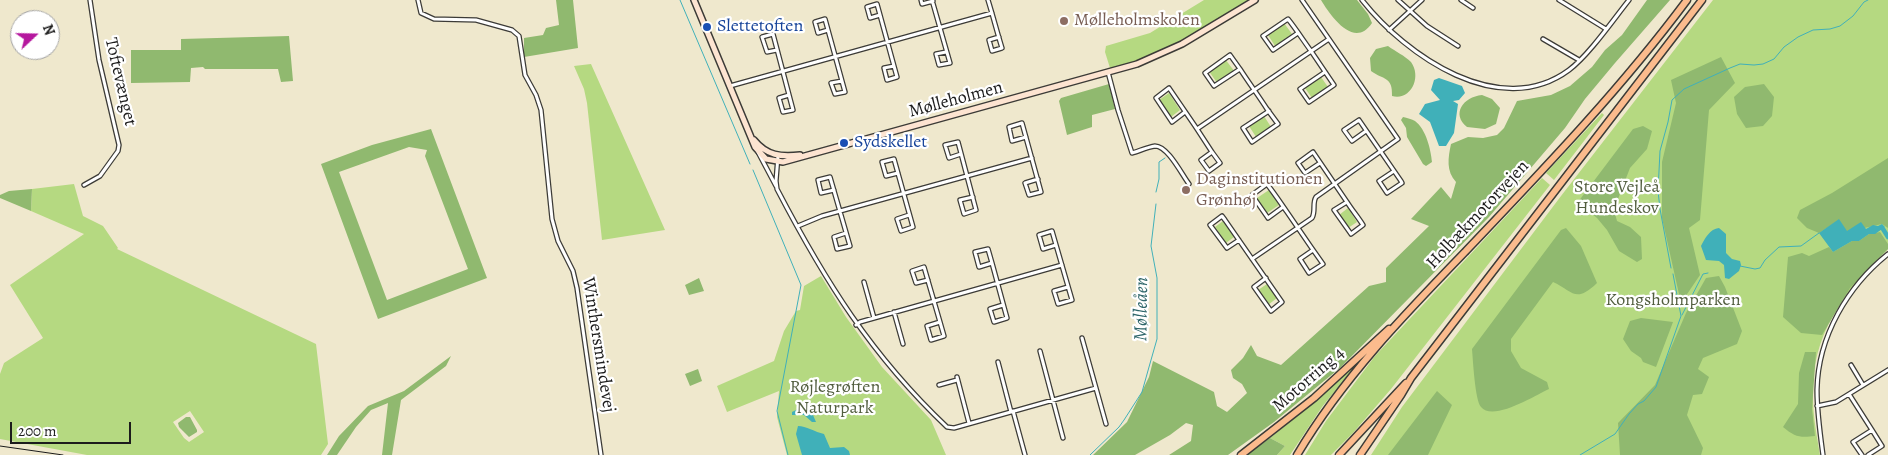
<!DOCTYPE html>
<meta charset="utf-8">
<style>
body{margin:0}
#map{position:relative;width:1888px;height:455px;overflow:hidden;background:#efe8cd;font-family:Alegreya,serif}
canvas{display:block}
.north{position:absolute;left:10px;top:10px;width:50px;height:50px;box-sizing:border-box;background:#fff;border:1px solid #a4a4a4;border-radius:50%;rotate:69deg;font-size:14px;font-weight:700;line-height:20px;text-align:center;color:#1c1c1c}
.north::after{content:'';display:block;margin:auto;width:18px;height:22px;background:#b5179e;clip-path:polygon(50% 0,100% 100%,50% 72%,0 100%)}
.scale{position:absolute;left:10px;top:422px;width:121px;height:22px;box-sizing:border-box;border:2px solid #1c1c1c;border-top:0;padding-left:6px;font-size:15px;line-height:18px;white-space:nowrap;color:#1c1c1c;-webkit-text-stroke:4px #fff;paint-order:stroke}
</style>
<div id="map">
<canvas width="1888" height="455"></canvas>
<div class="north">N</div>
<div class="scale">200 m</div>
</div>
<script>
const c = document.querySelector('canvas').getContext('2d');
c.lineJoin = 'round';
function paint(path, color) { c.fillStyle = color; c.fill(path, 'evenodd'); }
function trace(path, color, width, dash) { c.strokeStyle = color; c.lineWidth = width; c.lineCap = dash ? 'butt' : 'round'; c.setLineDash(dash || []); c.stroke(path); }
function write(font, color, halo, rows, align = 'center') {
  c.font = font + ' Alegreya,serif'; c.lineWidth = 4.5; c.setLineDash([]); c.textBaseline = 'middle'; c.strokeStyle = halo; c.fillStyle = color; for (const [text, x, y, turn = 0] of rows) {
    c.save(); c.translate(x, y); c.rotate((+turn || 0) * Math.PI / 180); c.textAlign = isNaN(turn) ? turn : align; if (halo) c.strokeText(text, 0, 0); c.fillText(text, 0, 0); c.restore();
  }
}
const green = new Path2D(`
 M1204,0H1250C1210,24 1157,64 1110,68L1105,52L1106,46L1150,33Z
 M1713,0H1888V249C1845,289 1810,336 1813,398C1813,417 1817,436 1820,455H1371L1402,407L1561,196Z
 M1284,23L1292,34L1275,46L1268,35Z
 M1225,59L1235,72L1218,84L1208,70Z
 M591,64L665,230L602,240L587,103L584,89L574,66Z
 M1321,77L1328,87L1312,98L1305,88Z
 M1169,93L1180,110L1171,117L1159,100Z
 M1602,113L1604,115L1554,180L1546,173Z
 M1264,116L1271,127L1256,137L1249,126Z
 M1542,178L1550,185L1391,389L1353,433L1331,455H1305L1326,421L1375,356Z
 M74,184L83,216L103,226L118,248L117,249L316,344L328,444L321,455H87L0,439V374L4,363L43,338L10,285L84,234L31,211L32,189ZM190,411L204,432L189,442L184,438L173,422Z
 M1269,190L1279,205L1267,213L1257,198Z
 M1348,208L1357,222L1348,228L1339,215Z
 M1223,221L1234,237L1226,243L1215,227Z
 M821,276L846,317L882,367L931,420L946,455H787L777,417L779,391L727,412L717,386L774,361L784,331L796,311L800,310L804,286Z
 M1267,284L1277,298L1268,305L1258,290Z
 M1360,360L1322,407L1290,455H1277L1285,446L1270,438L1307,408Z`);
const forest = new Path2D(`
 M556,0H573L578,48L524,57V38L543,35L546,28L559,25Z
 M1321,0H1357L1368,14L1372,23C1354,50 1330,15 1321,0Z
 M1647,0H1670L1615,63L1585,99L1565,128L1489,217L1341,367L1274,422L1228,455H1169L1191,441L1193,425L1186,423L1170,435L1135,455H1093L1127,422L1149,377L1153,361L1214,392L1217,406L1227,412L1247,393L1242,384L1233,378L1231,370L1243,358L1251,345L1257,356L1281,365L1369,286L1386,282V268L1429,226L1411,219L1441,187L1451,199L1456,182C1446,171 1448,158 1451,144L1468,137L1483,138L1497,135L1504,128L1517,101L1551,95L1570,86L1592,67L1605,50L1622,35Z
 M289,36L293,81L281,82L278,69H205L203,67L191,68L190,82L131,83V50H181V39Z
 M1388,46C1395,51 1405,56 1411,62C1422,77 1411,101 1392,96C1393,76 1383,80 1371,71L1370,58L1376,49Z
 M1721,57L1735,83L1709,110L1700,220L1689,228L1700,275L1681,303L1662,218V162L1676,103L1671,80Z
 M1109,84L1115,109L1092,115V127L1067,135L1059,101L1061,98Z
 M1764,84L1774,97L1772,116L1763,126L1746,128L1737,114L1734,97L1745,87Z
 M1482,95L1492,99L1500,108L1496,124L1485,129L1467,127C1451,114 1463,97 1482,95Z
 M1403,117C1407,118 1412,119 1415,121C1426,129 1431,150 1432,162L1426,166L1423,164L1407,137L1406,128L1401,120Z
 M1643,126L1652,131L1647,149L1630,168L1621,191L1614,210L1617,221L1630,227L1641,237L1642,259L1637,262L1619,251L1607,230L1597,218L1578,202L1633,129Z
 M431,129L487,278L378,319L321,164L372,145ZM409,147L427,150L425,156L468,269L387,300L339,172Z
 M1888,158V228L1882,224L1847,232L1839,220L1819,233L1807,228L1797,218L1800,210L1832,193Z
 M32,189L31,211L0,198V195L9,191Z
 M1566,228L1581,246L1597,283C1575,304 1573,291 1553,282L1511,339V351L1521,368L1547,382L1549,389C1536,395 1493,422 1481,407C1475,400 1473,360 1472,349L1561,230Z
 M1880,232L1888,244V249L1850,288L1822,335L1801,333L1783,317L1788,257L1802,253L1809,256L1829,247L1833,252L1852,241H1859L1869,234Z
 M1719,276L1725,287L1742,331L1737,344L1703,358L1698,369L1709,377L1702,394L1693,395L1687,415L1703,448L1701,455H1620L1618,423L1655,385L1686,313L1706,278Z
 M699,278L704,291L689,295L685,285Z
 M1641,318L1673,322L1656,367L1643,362L1641,358L1631,351L1623,339L1630,321Z
 M1805,352H1816L1812,409L1815,436C1800,438 1795,437 1783,427L1798,404L1799,373Z
 M451,356L446,366L401,400L392,455H382L388,403L371,410L356,427L337,455H327L339,436L368,406L404,391Z
 M698,369L702,381L690,386L685,374Z
 M1437,391L1452,405L1428,455H1388Z
 M186,417H190L197,430V432L189,437L179,427L178,423Z
 M1270,438L1285,446L1277,455H1246Z`);
const water = new Path2D(`
 M1439,78L1462,86L1465,93L1459,100L1453,101L1458,104L1454,133L1446,146H1439L1430,122L1419,114L1425,104L1440,100L1431,90L1434,80Z
 M1839,219L1847,231L1861,222L1866,229L1873,225L1878,226L1882,224L1885,227L1875,234H1869L1859,241H1852L1833,252L1819,233Z
 M1719,228L1726,234V253L1732,259L1740,261L1741,265L1739,271L1729,279L1725,278L1724,265L1719,261L1706,260L1701,246C1705,238 1710,229 1719,228Z
 M800,408H810L816,422H812L804,415H792V412Z
 M798,426C806,426 815,432 824,434L830,448L844,447L849,451L850,455H802L796,434Z`);
const stream = new Path2D(`
 M680,0L750,164
 M753,170L801,285L777,411L788,455
 M1156,192L1159,179V162L1165,158
 M1740,266L1755,269L1760,268L1765,260L1779,247L1801,246L1819,233
 M1671,268L1660,209L1658,191L1660,151L1668,122L1672,100L1684,89L1730,68L1740,64L1754,65L1763,64L1774,59L1784,47L1798,37L1813,30L1830,29L1840,26L1853,16L1864,2L1868,0
 M1682,315L1703,274L1708,273
 M1090,455L1119,427L1124,420L1142,392L1149,367L1157,339V278L1151,246L1156,204
 M1580,455L1615,434L1629,414L1638,404L1644,401L1656,387L1681,316L1673,274`);
const canal = new Path2D(`
 M1883,229L1888,237`);
const street = new Path2D(`
 M418,0L421,13L434,19L476,20L512,30L519,36L525,75L536,95L541,110L552,219L558,241L573,271L577,288L601,455
 M921,0L922,4L933,1
 M932,0L950,63L939,65L936,54L946,52
 M988,0C993,16 997,32 1002,48L992,51L989,40L999,37
 M1362,0C1406,56 1500,121 1569,70C1589,55 1613,20 1629,0
 M1398,0L1427,26L1458,46
 M1461,0L1473,8
 M1559,0L1606,29
 M880,15L870,18L867,7L877,4L897,77L887,80L884,68L894,66
 M828,30L818,33L815,22L825,19L845,92L835,94L831,83L842,81
 M1389,30L1422,0
 M1298,33L1273,50L1263,36L1288,19C1296,29 1303,40 1311,51L1334,85L1309,102L1300,89L1325,72
 M1543,39L1579,60
 M777,50L767,52L762,37L773,34L793,110L783,112L779,98L789,95
 M1240,69L1214,86L1205,73L1230,55L1240,69C1249,83 1258,95 1267,109L1278,124L1252,142L1243,128L1269,111
 M1108,72L1118,110L1132,153C1139,151 1148,147 1155,146C1168,146 1182,175 1189,184
 M730,86L992,13
 M1185,112L1172,122L1156,98L1169,88L1195,126L1197,129L1212,152L1201,160L1209,171L1220,163L1212,152
 M1197,129L1329,39
 M1366,131L1352,141L1344,130L1359,120C1373,140 1387,161 1401,181L1402,183L1387,193L1379,181L1394,171
 M1026,137L1012,141L1009,127L1022,123L1041,192L1029,195L1025,183L1038,179
 M758,152L776,186
 M961,154L949,158L945,145L958,142L976,210L964,214L960,200L973,197
 M778,156L776,181L777,189C825,281 871,355 947,427L954,428L1096,388
 M1320,163L1305,173L1298,163L1313,152L1347,202C1352,210 1358,217 1363,225L1351,234L1334,210L1347,202
 M898,173L886,176L882,162L894,159L913,227L901,231L897,219L909,215
 M84,185L100,176L118,151L119,145L99,60L90,0
 M834,190L821,193L818,180L830,177L850,246L837,249L834,237L846,233
 M1283,207L1268,218L1252,195L1267,184C1274,193 1280,202 1287,212L1311,247L1323,264L1309,273L1300,259L1313,250
 M798,226L822,216L1032,158
 M1239,240L1227,248L1210,225L1222,216L1225,220L1282,302L1271,311L1254,287L1266,278
 M1056,245L1043,249L1039,235L1052,231L1072,300L1058,304L1054,291L1068,287
 M1252,259L1312,218C1316,211 1312,203 1316,197L1398,139L1302,0
 M992,263L988,249L975,252L979,267L992,263L1007,318L994,322L990,309L1003,305
 M928,280L916,283L912,271L924,267L940,322L927,326L931,340L944,336L940,322
 M864,282L874,318
 M894,312L903,344
 M856,325L860,322L1062,265
 M1082,338L1106,424
 M1040,351L1063,438
 M998,362L1011,412
 M1851,365L1863,385
 M957,377L969,423
 M939,385L957,380
 M1849,394L1872,430L1853,442L1862,455
 M1817,406L1836,402L1888,370
 M1013,411L1025,455
 M1823,455C1820,433 1817,412 1817,390C1818,336 1848,286 1888,254
 M1868,455L1882,446L1872,430`);
const secondary = new Path2D(`
 M694,0L755,147L766,159L783,162L1137,64L1182,44L1255,0
 M754,140C767,156 781,157 800,155`);
const highway = new Path2D(`
 M1241,455L1314,398L1389,329
 M1297,455C1342,379 1404,315 1465,252C1542,171 1620,90 1687,0
 M1339,455L1406,383
 M1360,455L1401,395L1411,378L1702,0`);
const rail = new Path2D(`
 M0,446L63,455`);
const markers = [
 [1064,21,5,"#8d6e63"],
 [707,27,5,"#1a4fb4"],
 [844,143,5,"#1a4fb4"],
 [1186,190,5,"#8d6e63"]
];
const educationNames = [
 ["Mølleholmskolen",1074,21],
 ["Daginstitutionen",1196,180],
 ["Grønhøj",1196,201]
];
const transitNames = [
 ["Slettetoften",717,27],
 ["Sydskellet",854,143]
];
const streetNames = [
 ["Toftevænget",120,82,77],
 ["Mølleholmen",956,100,-15],
 ["Holbækmotorvejen",1478,215,-47],
 ["Winthersmindevej",598,345,81],
 ["Motorring 4",1309,380,-41]
];
const parkNames = [
 ["Store Vejleå",1617,188],
 ["Hundeskov",1617,209],
 ["Kongsholmparken",1673,301],
 ["Røjlegrøften",835,388],
 ["Naturpark",835,409]
];
const waterNames = [
 ["Mølleåen",1142,309,-89]
];
paint(green, '#b5d981');
paint(forest, '#90b96f');
paint(water, '#40b0b9');
trace(stream, '#40b0b9', 1);
trace(canal, '#40b0b9', 4.5);
trace(street, '#3c3b37', 5.5);
trace(secondary, '#3c3b37', 8);
trace(highway, '#3c3b37', 9);
trace(street, '#fff', 3);
trace(secondary, '#fde4d1', 5);
trace(highway, '#fbbb8d', 6);
trace(rail, '#1c1c1c', 1);
for (const [x, y, r, color] of markers) { const dot = new Path2D(); dot.arc(x, y, r, 0, 2 * Math.PI); c.fillStyle = color; c.fill(dot); trace(dot, '#fff', 2); }
write('18px', '#785e54', '#fff', educationNames, 'left');
write('18px', '#164399', '#fff', transitNames, 'left');
write('18px', '#1c1c1c', '#fff', streetNames);
write('18px', '#525e3f', '#fff', parkNames);
write('italic 19px', '#2e666a', '#fff', waterNames);
</script>
